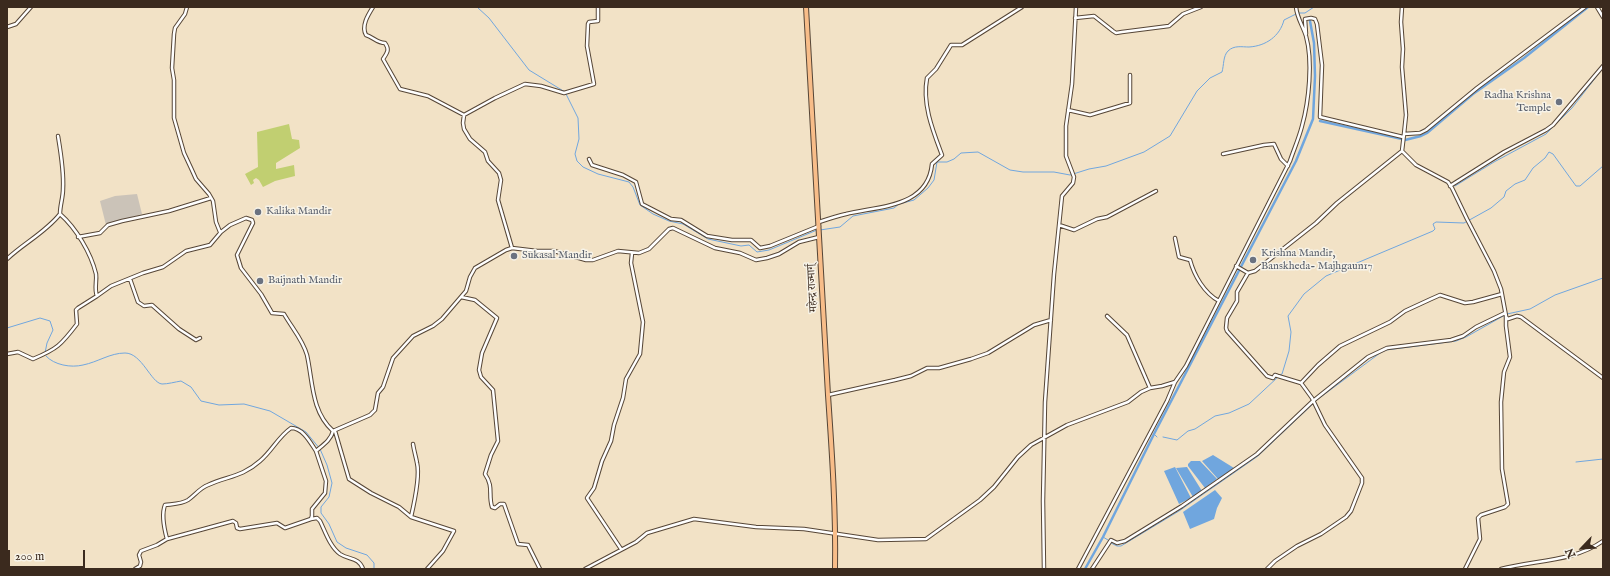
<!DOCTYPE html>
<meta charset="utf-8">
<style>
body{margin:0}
#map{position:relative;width:1610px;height:576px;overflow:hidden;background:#f2e2c6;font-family:"IM FELL English",serif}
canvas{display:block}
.frame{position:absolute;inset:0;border:8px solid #3b2a1e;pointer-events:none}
.north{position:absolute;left:1562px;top:528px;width:40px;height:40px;-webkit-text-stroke:3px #f7f3e8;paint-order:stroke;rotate:245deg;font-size:11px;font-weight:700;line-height:16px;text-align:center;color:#3b2a1e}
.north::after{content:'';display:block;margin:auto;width:14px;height:18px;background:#3b2a1e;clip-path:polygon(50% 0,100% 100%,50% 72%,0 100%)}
.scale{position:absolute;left:8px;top:550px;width:77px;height:18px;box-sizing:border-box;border:2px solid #3b2a1e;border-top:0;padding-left:5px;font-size:12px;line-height:14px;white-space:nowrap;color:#3b2a1e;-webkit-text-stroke:3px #f7f3e8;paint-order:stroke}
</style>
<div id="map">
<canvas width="1610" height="576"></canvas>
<div class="frame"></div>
<div class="north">N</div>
<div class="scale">200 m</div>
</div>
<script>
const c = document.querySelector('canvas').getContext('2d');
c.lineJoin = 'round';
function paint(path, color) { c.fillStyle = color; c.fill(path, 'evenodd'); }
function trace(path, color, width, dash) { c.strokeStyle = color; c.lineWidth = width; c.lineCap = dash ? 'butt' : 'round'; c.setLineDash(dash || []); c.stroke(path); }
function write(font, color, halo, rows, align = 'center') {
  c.font = font + ' "IM FELL English","Noto Serif Devanagari",serif'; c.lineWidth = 3; c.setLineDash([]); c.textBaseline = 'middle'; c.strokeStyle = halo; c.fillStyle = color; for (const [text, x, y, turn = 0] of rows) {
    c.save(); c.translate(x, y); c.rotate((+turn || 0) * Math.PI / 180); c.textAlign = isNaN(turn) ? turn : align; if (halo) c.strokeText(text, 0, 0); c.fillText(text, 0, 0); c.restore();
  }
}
const industrial = new Path2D(`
 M137,194L142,214L106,225L100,201L115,196Z`);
const green = new Path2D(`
 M289,124L292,139L299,140L300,148L276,163V169L294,165L295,176L275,181L263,187L259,180L256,178L253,180L254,183L251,185L245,174L258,167L257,132Z`);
const water = new Path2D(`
 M1213,455L1234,468L1218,479L1202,461Z
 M1191,461H1200L1217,479L1205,488L1188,466V464Z
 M1175,467L1191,498L1179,504L1164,471Z
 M1187,467L1202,491L1193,497L1176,468Z
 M1215,490L1222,498L1217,508L1214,519L1190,529L1183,512Z`);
const stream = new Path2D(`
 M477,7L489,18L529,70L565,92L578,118L579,139L575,154L577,161L583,167L598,174L629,182L633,187L640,205L653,214L669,221L683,224L708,239L741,246L749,245L757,252L769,250L817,230
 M1299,13H1305L1314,7
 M1455,186L1494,162L1546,134L1572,108L1603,68
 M820,230L840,227L853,216L894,208L899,204L914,200L928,188L934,180L937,162H947L954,159L961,153L978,152L1010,170L1023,172H1054L1070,175L1089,169L1106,166L1144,152L1170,136L1197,91L1210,78L1222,72C1224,65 1223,56 1228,51C1234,45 1242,47 1249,47C1266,46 1280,36 1284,20L1296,14
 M1507,314L1530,309L1555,295L1603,278
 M7,328L40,318L50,321L53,330L47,343L45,353
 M46,356C54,365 71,368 83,365C98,362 110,353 125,353C142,353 151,383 162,384C168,384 175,382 181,381L191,387L201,401L219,405L244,404L270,411L306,432L320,449L327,465L332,483L329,497L321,507V513L329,524L337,542L346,548L367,555L374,563V569
 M1280,375L1282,374L1289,351L1291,332L1288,316L1304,294L1326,276L1433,231L1435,229L1433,224L1436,222L1464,223L1491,208L1504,197L1506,191L1515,184L1525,180L1533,168L1545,158L1549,152L1553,154L1576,186H1580L1603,166
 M1154,434L1157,437
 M1163,437L1177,440L1188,431L1195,429L1215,416L1229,413L1249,404L1278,377
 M1576,462L1603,459
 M1103,537L1108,540
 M1111,543L1117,546H1121L1179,511L1258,456L1318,399L1380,353L1386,350L1456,341L1466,337L1505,315`);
const canal = new Path2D(`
 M1320,121L1402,139
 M1405,140L1421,136L1427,133L1473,94L1524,58L1588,7
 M1085,569L1103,537L1154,434L1296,161L1313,119L1315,76L1314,43L1310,21`);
const minor = new Path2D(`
 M187,7L185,14L175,28L174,34L172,68L174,80V118L184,153L191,168L196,179L209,194L213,201L216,222L220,232
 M373,7C368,15 361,26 366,35C373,37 377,43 385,43C390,50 387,53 383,59L400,89L428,96L464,115L463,123L464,129L470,139L485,152L488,161L499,173L501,180L498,200L512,248
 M1402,7L1401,22L1403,49L1402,67L1406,115L1404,134
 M1597,7L1603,17
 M1075,18L1094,16L1113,31L1116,33L1122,32L1169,26L1183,14L1201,7
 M7,27L16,24L31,7
 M1306,34L1305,19L1311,18L1315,19L1317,24L1322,65L1320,117L1403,137
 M1068,110L1090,115L1130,103V75
 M464,115L495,98L525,84L541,86L564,93L594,84L587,46L588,24L589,22L598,21V7
 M58,136C61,154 64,171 63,189C63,198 60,205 60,214
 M1223,154L1264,145L1274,144L1281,159L1288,166
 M589,159L592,165L623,175L636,182L642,204L671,219L681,220L707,236L732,240H751L760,248L770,246L819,226
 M1450,186L1504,152L1546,130L1553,125L1603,66
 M819,222C828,219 837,216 846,214C878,206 928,208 932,164L942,155C933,131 922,104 927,78L936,69L951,45H962L1022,7
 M1059,225L1074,230L1097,219L1107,217L1156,191
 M78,237L100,233L108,225L122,221L169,211L211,198
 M1175,238L1179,257L1190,260C1194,275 1204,293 1219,301
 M7,259C24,243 46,232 60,214C76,228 91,253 96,274C97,281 94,289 97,296L111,286L143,273L163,267L186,251L210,245L221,232L230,225L246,218L252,220L253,223L237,255L241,268L261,294L272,313L284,314C292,328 303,340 307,355C313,382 311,411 333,431L370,415L375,410L378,393L383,387L393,358L413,336L433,326L442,319L466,291L470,277L475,268L506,250L512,248L537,251H554L586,260H593L618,251L639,253L649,249L669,229L673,228L715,248L740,253L756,260L767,258L779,254L799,242L819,237
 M1236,266L1248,273L1255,271L1316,223L1337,203L1402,151
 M1248,273L1237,292V301L1227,318L1226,328L1227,331L1267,376L1273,378L1275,375L1278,376L1301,383L1304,387L1312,398L1325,425L1362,478V483L1351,511L1346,517L1321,534L1297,546L1275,561L1267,569
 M130,279L138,302L144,306L152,305L179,329L196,340L200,338
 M461,297L475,300L497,318L482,353L479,370L481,377L493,390L498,441L491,455L485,474C494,487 488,494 492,507L495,508L500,504H504L518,544L528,545L540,569
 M1107,316L1127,335L1150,388
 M1506,317L1508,319L1517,316L1521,317L1603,378
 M7,354L18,352L33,359C57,349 61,345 77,324L76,310L78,308L97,296
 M1301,383L1318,365L1340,346L1390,322L1405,311L1431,299L1440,295L1465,303L1473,302L1502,294
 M828,395L895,380L911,376L927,368H939L971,359L988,353L1034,325L1051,320
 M335,431L349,479L371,493L399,507L411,517L454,531L443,551L427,569
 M411,517C414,504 420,475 417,463C416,457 414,451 413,444
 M311,519L317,518L320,521C325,531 330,547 340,554C349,560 359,557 363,569
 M167,539C164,528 161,515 165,505C172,504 182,504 188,500C195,495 200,488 208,485C228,476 242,477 260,461C272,451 278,437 291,428C303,428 310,442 316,451
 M621,549L587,498L594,488L602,461L611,441L614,425L623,398L626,379L640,354L643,322L631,263L632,253
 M135,569L140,566L141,562L139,555L141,551L157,545L167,539L233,521L236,523L237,528L240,529L277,523L285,528L311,519L312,516V509L325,493L326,481L316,451C323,445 331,440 333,431
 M585,569L636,542L647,533L694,519L756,527L804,529L878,540L926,539L980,500L994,487L1018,457L1031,445L1067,425L1128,402L1141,392L1150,388L1162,386L1175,382
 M1044,569L1043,501L1045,402L1054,274L1062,196L1073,183L1074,177L1066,156V126L1072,84L1076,7
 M1078,569L1167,401L1175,382L1186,366L1290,161C1294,149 1299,138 1302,126C1309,101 1313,61 1306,36C1303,26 1297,18 1296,7
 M1092,569L1111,540L1117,543L1125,541L1182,506L1257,454L1313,401L1368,357L1387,348L1451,340L1463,336L1476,327L1505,313
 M1465,569L1480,539L1478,518L1481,515L1505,507L1508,504L1502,469L1501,402L1504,372L1510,357L1506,326V316L1501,289L1494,271L1467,219L1452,188L1448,182L1416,165L1402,151L1404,134L1420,133L1426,130L1477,88L1585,7
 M1501,569C1535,560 1573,562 1603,541`);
const highway = new Path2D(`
 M806,7L828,395C832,453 836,511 835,569`);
const markers = [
 [1559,102,4,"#6b7280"],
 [258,212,4,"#6b7280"],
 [514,256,4,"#6b7280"],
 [1253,260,4,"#6b7280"],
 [260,281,4,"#6b7280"]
];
const worshipNames = [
 ["Radha Krishna",1551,96,"right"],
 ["Temple",1551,109,"right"],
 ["Kalika Mandir",266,212],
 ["Krishna Mandir,",1261,254],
 ["Banskheda- Majhgaun17",1261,267],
 ["Sukasal Mandir",522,256],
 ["Baijnath Mandir",268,281]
];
const streetNames = [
 ["महेन्द्र राज्मार्ग्",813,288,-93]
];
paint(industrial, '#cbc3b8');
paint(green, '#c1cf71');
paint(water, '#70a6de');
trace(stream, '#70a6de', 1);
trace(canal, '#70a6de', 2.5);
trace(minor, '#564637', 4.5);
trace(highway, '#564637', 6);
trace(minor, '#fff', 2.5);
trace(highway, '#f8bd89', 4);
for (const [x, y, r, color] of markers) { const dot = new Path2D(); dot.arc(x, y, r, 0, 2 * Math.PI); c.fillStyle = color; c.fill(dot); trace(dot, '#f7f3e8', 1.5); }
write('11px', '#5b616d', '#f7f3e8', worshipNames, 'left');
write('11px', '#3b2a1e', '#f7f3e8', streetNames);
</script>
